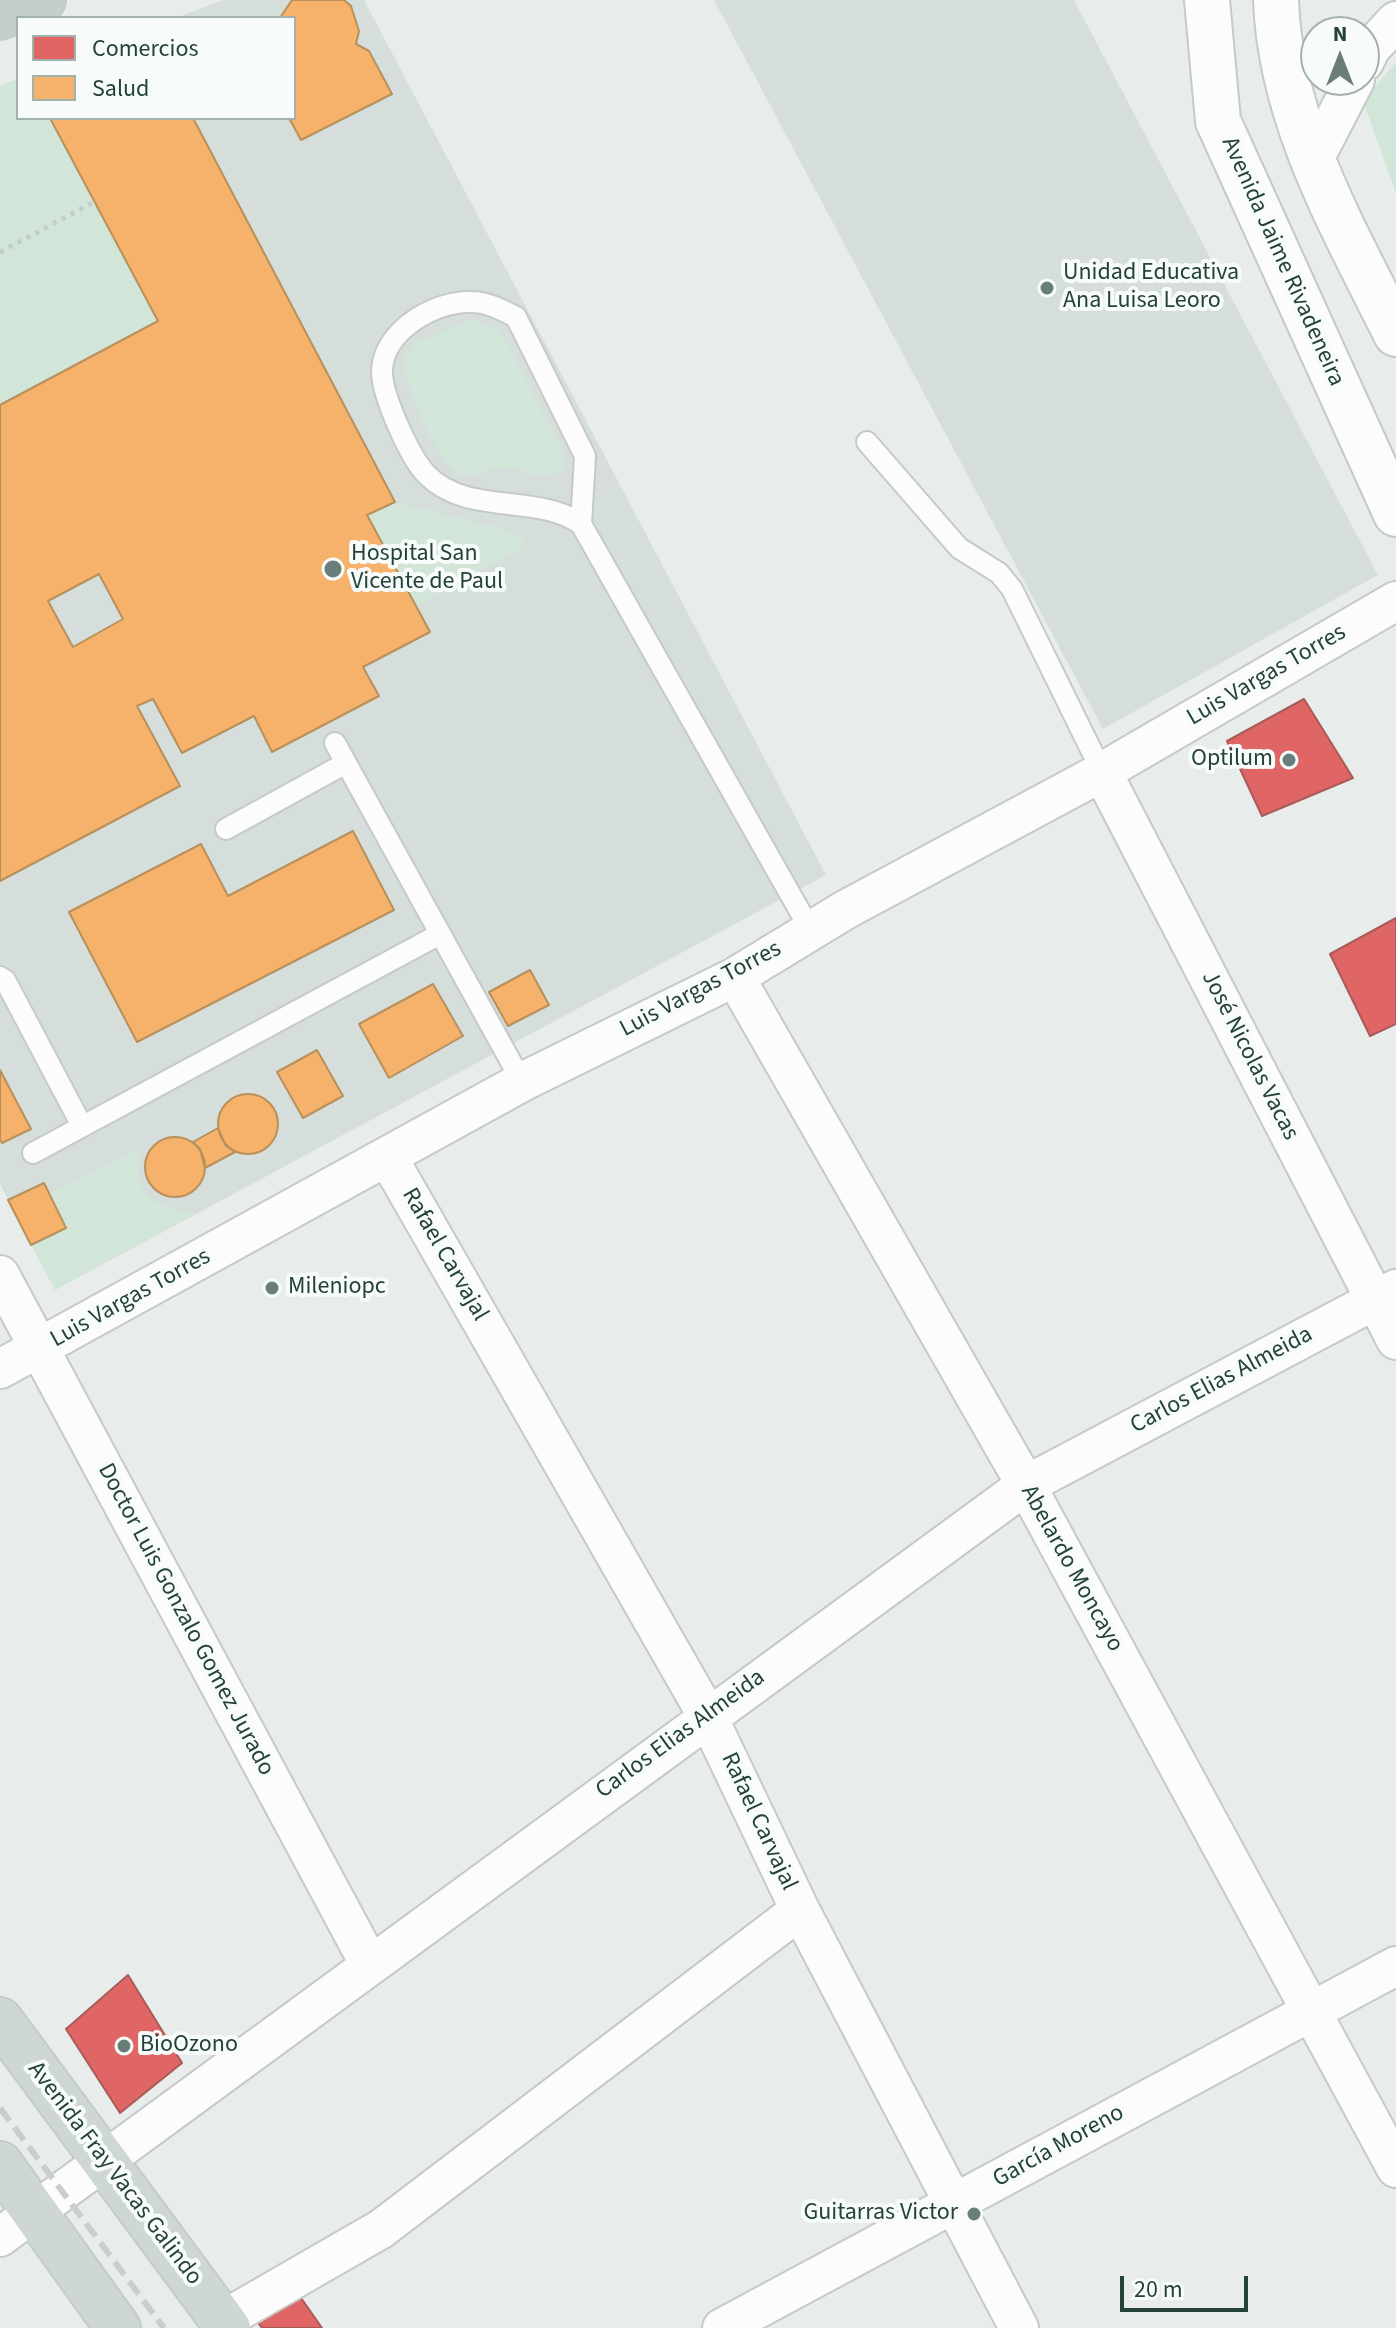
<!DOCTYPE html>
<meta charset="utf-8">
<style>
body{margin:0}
#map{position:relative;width:1396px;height:2328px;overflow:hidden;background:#e8edeb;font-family:"Source Sans 3",sans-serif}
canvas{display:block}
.legend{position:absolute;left:16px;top:16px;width:280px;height:104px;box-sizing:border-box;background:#f7fbf9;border:2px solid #a3b1ad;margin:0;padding:10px 14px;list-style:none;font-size:24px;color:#24423a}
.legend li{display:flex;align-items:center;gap:16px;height:40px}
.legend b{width:40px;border:2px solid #a3b1ad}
.north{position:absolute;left:1300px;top:16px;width:80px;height:80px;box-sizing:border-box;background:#f7fbf9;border:2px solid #a3b1ad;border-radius:50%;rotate:0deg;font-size:22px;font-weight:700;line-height:32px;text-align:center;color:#24423a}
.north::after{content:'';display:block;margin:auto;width:28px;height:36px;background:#697e78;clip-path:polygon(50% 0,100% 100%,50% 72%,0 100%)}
.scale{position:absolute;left:1120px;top:2276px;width:128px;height:36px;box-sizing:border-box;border:4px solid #24423a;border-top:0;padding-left:10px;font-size:24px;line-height:28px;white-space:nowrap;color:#24423a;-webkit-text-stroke:6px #f7fbf9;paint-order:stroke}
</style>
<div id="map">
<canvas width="1396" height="2328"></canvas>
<ul class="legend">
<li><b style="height:22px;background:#e06666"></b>Comercios</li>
<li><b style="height:22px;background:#f6b26b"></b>Salud</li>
</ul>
<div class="north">N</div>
<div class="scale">20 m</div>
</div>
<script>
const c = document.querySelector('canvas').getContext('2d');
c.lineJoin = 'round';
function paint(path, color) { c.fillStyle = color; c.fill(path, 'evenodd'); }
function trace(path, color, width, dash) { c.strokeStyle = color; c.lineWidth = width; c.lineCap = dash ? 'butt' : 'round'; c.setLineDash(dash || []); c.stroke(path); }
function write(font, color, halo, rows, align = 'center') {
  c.font = font + ' "Source Sans 3",sans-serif'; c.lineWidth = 8; c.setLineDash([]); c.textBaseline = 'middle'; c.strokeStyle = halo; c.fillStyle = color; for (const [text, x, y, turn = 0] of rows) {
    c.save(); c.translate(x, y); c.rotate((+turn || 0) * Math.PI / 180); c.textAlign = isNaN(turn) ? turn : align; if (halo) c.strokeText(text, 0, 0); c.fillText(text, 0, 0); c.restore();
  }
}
const built = new Path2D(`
 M223,0H364L826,875L55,1290L0,1184V86L18,79V118H294V18H176Z
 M714,0H1074L1378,575L1103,729Z`);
const green = new Path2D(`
 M1396,62V194L1363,101Z
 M18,79V118H54L51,120L158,321L0,403V86Z
 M472,319L499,330L508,344L565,457V466C543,485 531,471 508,467C490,465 478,479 460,474C438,467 400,376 404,354L414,344Z
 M395,502L507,530L518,535L526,545L416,607L367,515Z
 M142,1148C127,1195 156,1208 196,1213L55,1290L31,1245L66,1227L50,1193Z`);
const shops = new Path2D(`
 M1304,699L1353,778L1262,816L1227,741Z
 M1396,918V1024L1370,1036L1330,954Z
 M128,1975L182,2063L120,2113L66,2029Z
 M299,2295L322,2328H262L256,2320Z`);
const health = new Path2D(`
 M292,0H344L351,6L359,31L356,44L369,51L392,94L301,140L289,118H294V18H280Z
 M54,118H193L395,502L367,515L430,632L363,667L379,696L272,752L254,716L182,753L153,699L137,706L180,786L0,881V405L158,321L51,120ZM99,574L123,619L73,647L48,601Z
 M353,831L394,910L137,1042L69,912L201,844L228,896Z
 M530,970L549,1005L508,1026L489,992Z
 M433,984L463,1036L389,1078L359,1024Z
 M317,1050L343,1096L303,1118L277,1072Z
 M0,1070L31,1129L2,1143L0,1140Z
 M218 1124a30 30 0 1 1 60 0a30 30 0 1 1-60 0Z
 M218,1128L226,1146L235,1152L205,1168L200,1149L193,1142Z
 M145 1167a30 30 0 1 1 60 0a30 30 0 1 1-60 0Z
 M44,1183L66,1228L31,1245L8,1200Z`);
const path = new Path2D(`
 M0,252L94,202`);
const service = new Path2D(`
 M867,442L959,548L999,573L1012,589L1102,772
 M581,524L585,456L516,317C502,310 488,302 471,302C435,301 384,330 382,370C381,394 410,458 427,475C467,516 537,493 581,524L811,931
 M335,743L522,1082
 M226,829L346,763
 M0,977L5,980L82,1126
 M33,1153L440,934`);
const minor = new Path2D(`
 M1364,62L1371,48L1396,21
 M1312,163L1355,80
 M1102,772L1396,1340
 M735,977L1026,1485L1396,2168
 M387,1156L707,1715L800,1910L1019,2328
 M0,1275L370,1965
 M0,1369L522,1082L735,977L845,910L1102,772L1396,601
 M0,2237L1026,1485L1396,1289
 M223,2320L381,2229L800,1910
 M722,2328L1396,1966`);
const secondary = new Path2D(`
 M1207,0L1218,121L1396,514
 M1276,0C1280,120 1344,229 1396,334`);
const primary = new Path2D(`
 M0,2020L228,2328
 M0,2164L118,2328`);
const trunk = new Path2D(`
 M0,17L43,0`);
const rail = new Path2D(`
 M0,2108L164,2328`);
const markers = [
 [1047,288,8,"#697e78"],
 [333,569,10,"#697e78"],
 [1289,760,8,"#697e78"],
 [272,1288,8,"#697e78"],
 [124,2046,8,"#697e78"],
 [974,2214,8,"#697e78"]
];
const streetNames = [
 ["Avenida Jaime Rivadeneira",1282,262,66],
 ["Luis Vargas Torres",1267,676,-30],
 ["Luis Vargas Torres",701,990,-28],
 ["José Nicolas Vacas",1249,1056,63],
 ["Rafael Carvajal",444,1255,60],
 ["Luis Vargas Torres",131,1299,-29],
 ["Carlos Elias Almeida",1222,1381,-28],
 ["Abelardo Moncayo",1071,1569,61],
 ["Doctor Luis Gonzalo Gomez Jurado",185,1620,62],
 ["Carlos Elias Almeida",681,1735,-36],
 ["Rafael Carvajal",758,1822,65],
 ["García Moreno",1059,2147,-29],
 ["Avenida Fray Vacas Galindo",114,2174,53]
];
const poiNames = [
 ["Unidad Educativa",1063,274],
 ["Ana Luisa Leoro",1063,302],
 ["Hospital San",351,555],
 ["Vicente de Paul",351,583],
 ["Optilum",1273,760,"right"],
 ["Mileniopc",288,1288],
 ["BioOzono",140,2046],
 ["Guitarras Victor",958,2214,"right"]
];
paint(built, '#d6dedb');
paint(green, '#d1e6d8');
paint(shops, '#e06666');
trace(shops, '#a85b59', 2);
paint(health, '#f6b26b');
trace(health, '#b7905c', 2);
trace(service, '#c5cac8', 24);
trace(minor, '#c5cac8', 42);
trace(secondary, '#c3cbc8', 48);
trace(primary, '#c3ccc9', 48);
trace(trunk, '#c3ccc9', 48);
trace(path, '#c3ccca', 5, [4, 6]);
trace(service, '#fcfcfc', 20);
trace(minor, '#fcfcfc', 38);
trace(secondary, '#fcfcfc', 44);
trace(primary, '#cfd7d5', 44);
trace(trunk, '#c6cecc', 44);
trace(rail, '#c9cdcc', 6, [16, 8]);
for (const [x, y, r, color] of markers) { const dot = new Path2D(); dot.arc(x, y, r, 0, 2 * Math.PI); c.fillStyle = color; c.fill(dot); trace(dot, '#f7fbf9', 3); }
write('24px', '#24423a', '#f7fbf9', streetNames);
write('24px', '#24423a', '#f7fbf9', poiNames, 'left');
</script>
